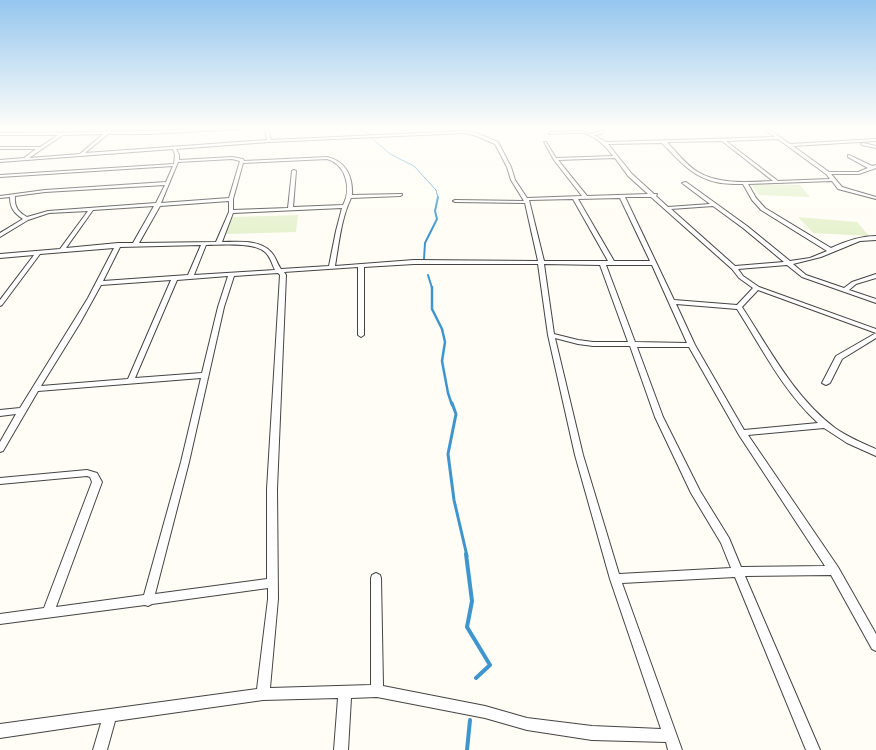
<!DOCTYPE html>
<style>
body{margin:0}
canvas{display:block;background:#fffdf5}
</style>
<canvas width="876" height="750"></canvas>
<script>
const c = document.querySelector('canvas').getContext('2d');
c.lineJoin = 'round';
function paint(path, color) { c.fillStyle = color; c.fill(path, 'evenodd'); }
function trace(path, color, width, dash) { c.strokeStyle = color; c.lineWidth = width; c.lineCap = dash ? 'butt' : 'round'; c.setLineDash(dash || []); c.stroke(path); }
const pitch = new Path2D(`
 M751,184L800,185L810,197L759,195Z
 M298,215L296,232L226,234L231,217Z
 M798,217L857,222L869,236L813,233Z`);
const streamFar4 = new Path2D(`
 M358,128L369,134
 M373,139L390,154L414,166L436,190L438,198`);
const streamFar3 = new Path2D(`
 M424,259L425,243L437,219L435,211L438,197
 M428,275L432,288`);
const streamFar2 = new Path2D(`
 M432,287V309L442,329L445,342L442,361L448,393L452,405`);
const streamFar1 = new Path2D(`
 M452,403L456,414L448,454L454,500L467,556`);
const stream = new Path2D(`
 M466,554L472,601L467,627L490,665L476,678
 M467,750L470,720`);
const minor = new Path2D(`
 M111,128H115L110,132L246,128L244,129L149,134H108L85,153L267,140L265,128H268L271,140L464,131L476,133L498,142L511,167L515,180L527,198L582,196L554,160L544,142H546L556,158L613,156C605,145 595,135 581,133C571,132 559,134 549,134L550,132L581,131L590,134L599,132L602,129L604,130L601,134L594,135L606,142L775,137L763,128H767L790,144L876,139V141L793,146L829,172H858L868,168L848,157V155H849L872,166L876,165V168L859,174H831L842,187L876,197V199L838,189L832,181L748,184L756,198L765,208L831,248C846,241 860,236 876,236V240L860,241L821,257L793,264L806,275L844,288L852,282L876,274V278L856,284L849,290L876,299V303L802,277L787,265L738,269L743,276L759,287L876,329V338L842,359L830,383L826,385L822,383L836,356L876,333L758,290L742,307C770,350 794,397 835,428C848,437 862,443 876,449V456L847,443L824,428L748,435L838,567L876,634V651L872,649L831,575L745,576L820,750H806L735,577L622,583L682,750H668L666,742L592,740L527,730L485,718L377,697L351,698L348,750H334L338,698L263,700L115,721L107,750H93L101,723L0,738V724L257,689L268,599V588L152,604L148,606L145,605L0,624V614L44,608L92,482L90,477L87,476L0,484V478L87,470L97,473L102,482L56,607L144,595L181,462L201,378L38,391L3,451L0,452V442L16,414L0,416V410L20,408L88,298L114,248L40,254L2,305L0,306V300L34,255L0,258V254L60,249L88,211L49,213L28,220L0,237V233L23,219C14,213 10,208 10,197L0,198V196L45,190L166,182L173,166L0,177V175L174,164L175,155L173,149L0,162V160L24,158L36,149H0V147H40L58,135H0V133L106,132ZM464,133L474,135L495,144L507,167L511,180L524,201L455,200L453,201L455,202L525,203L538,261L414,260L335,266C339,243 341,219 351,198L400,196L402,195V194L352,195C353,177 346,161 327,157L244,161L243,159L232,157L179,160V155L176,149L269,142ZM103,134L80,154L29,158L63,135ZM778,139L826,174L830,179L778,181L726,141ZM722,141L773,181C749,182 720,185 698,172C686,165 677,153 667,142ZM662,143C678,159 692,177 716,182C724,184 734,184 743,184L752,200L761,210L827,251L810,258L790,261L747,226L686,182L682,183L710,204L668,207L656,196L657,194H654L632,174L608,144ZM615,158L628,176L648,194L587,196L558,160ZM232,159L240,161L229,198L161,203L178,162ZM327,159C346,164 352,189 343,205L293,207L296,171L294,170L292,171L288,208L233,210V199L243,163ZM165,185L156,203L48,211L27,217C18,212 14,207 15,196L45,192ZM625,197H651L732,269L739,278L753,288L737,305L674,300ZM620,198L650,261H614L578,199ZM573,199L608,261H544L529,200ZM229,201V212L216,242L139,243L160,206ZM154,206L133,243H118L66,248L93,210ZM713,206L743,228L784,262L735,266L671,209ZM342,208L336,231L329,266L281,269C277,264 276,257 271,252C260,239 237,242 222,242L233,213ZM201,245L188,275L103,281L120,247ZM206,245C221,245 254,242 265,252C270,256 272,264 275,270L194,275ZM414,264H538L548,335L575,455L610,579L661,729L592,726L527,718L485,706L383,686L381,578L380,575L376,573L372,575L371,578V685L270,688L278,599L277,489L286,275L284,272L358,267V335L361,337L364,335V267ZM544,264L600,265L628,342H593L578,340L554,334ZM606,265H652L687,343L635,342ZM278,273L280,275L267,489V579L155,594L189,462L224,307L234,276ZM228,276L218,307L202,373L135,378L177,280ZM171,280L128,379L41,386L80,323L101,285ZM676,304L737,309C762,348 783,391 818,423L744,430L695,345ZM555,338L578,344L593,346H630L655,417L691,493L721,543L731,568L619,574L583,455ZM637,347H689L739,435L825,566L741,567L729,538L700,491L663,417Z
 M863,143L876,146V148L862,145L861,144Z`);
paint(pitch, '#e6f2cf');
trace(streamFar4, '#3f96cf', 1);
trace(streamFar3, '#3f96cf', 2);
trace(streamFar2, '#3f96cf', 2.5);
trace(streamFar1, '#3f96cf', 3);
trace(stream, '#3f96cf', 4);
trace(minor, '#444', 2);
paint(minor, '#fff');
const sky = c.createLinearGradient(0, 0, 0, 233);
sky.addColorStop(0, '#95c6ee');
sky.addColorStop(0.55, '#fffefa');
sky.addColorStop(1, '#fffefa00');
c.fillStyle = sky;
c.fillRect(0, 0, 876, 233);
</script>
